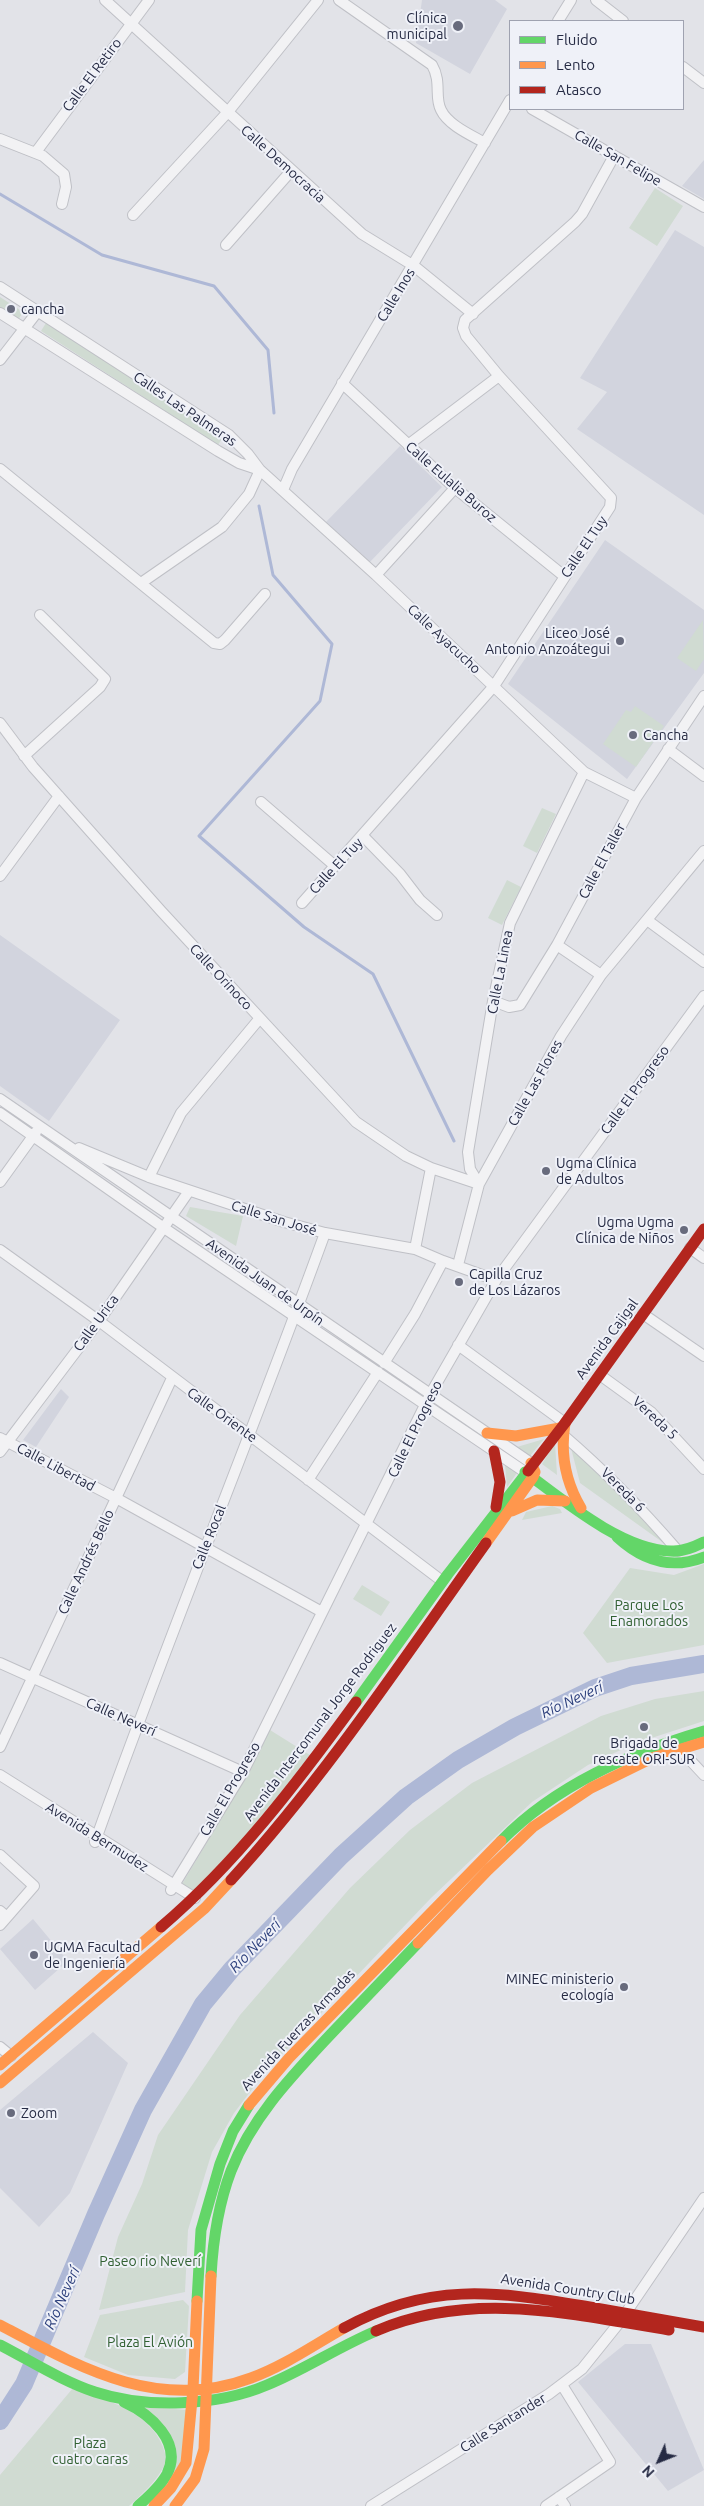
<!DOCTYPE html>
<meta charset="utf-8">
<style>
body{margin:0}
#map{position:relative;width:704px;height:2506px;overflow:hidden;background:#e2e3e8;font-family:Ubuntu,sans-serif}
canvas{display:block}
.legend{position:absolute;left:509px;top:20px;width:175px;height:90px;box-sizing:border-box;background:#eff1f8;border:1px solid #9fa2b0;margin:0;padding:6px 9px;list-style:none;font-size:15px;color:#262b44}
.legend li{display:flex;align-items:center;gap:10px;height:25px}
.legend b{width:25px;border:1px solid #9fa2b0}
.north{position:absolute;left:634px;top:2436px;width:50px;height:50px;-webkit-text-stroke:4px #eff1f8;paint-order:stroke;rotate:226deg;font-size:14px;font-weight:700;line-height:20px;text-align:center;color:#262b44}
.north::after{content:'';display:block;margin:auto;width:18px;height:22px;background:#262b44;clip-path:polygon(50% 0,100% 100%,50% 72%,0 100%)}
</style>
<div id="map">
<canvas width="704" height="2506"></canvas>
<ul class="legend">
<li><b style="height:6px;background:#63d668"></b>Fluido</li>
<li><b style="height:6px;background:#ff974d"></b>Lento</li>
<li><b style="height:6px;background:#b3261e"></b>Atasco</li>
</ul>
<div class="north">N</div>
</div>
<script>
const c = document.querySelector('canvas').getContext('2d');
c.lineJoin = 'round';
function paint(path, color) { c.fillStyle = color; c.fill(path, 'evenodd'); }
function trace(path, color, width, dash) { c.strokeStyle = color; c.lineWidth = width; c.lineCap = dash ? 'butt' : 'round'; c.setLineDash(dash || []); c.stroke(path); }
function write(font, color, halo, rows, align = 'center') {
  c.font = font + ' Ubuntu,sans-serif'; c.lineWidth = 4; c.setLineDash([]); c.textBaseline = 'middle'; c.strokeStyle = halo; c.fillStyle = color; for (const [text, x, y, turn = 0] of rows) {
    c.save(); c.translate(x, y); c.rotate((+turn || 0) * Math.PI / 180); c.textAlign = isNaN(turn) ? turn : align; if (halo) c.strokeText(text, 0, 0); c.fillText(text, 0, 0); c.restore();
  }
}
const built = new Path2D(`
 M422,0H495L507,9L470,74L416,43Z
 M704,160V199L682,186Z
 M675,230L704,247V515L577,429L607,392L580,378Z
 M400,446L442,487L368,564L325,523Z
 M605,540L704,610V673L627,779L508,684Z
 M0,935L120,1020L49,1121L0,1086Z
 M61,1389L69,1397L36,1447L23,1440Z
 M33,1919L68,1961L35,1990L0,1949Z
 M93,2032L128,2063L70,2193L39,2227L0,2188V2110Z
 M625,2344H651L704,2470L668,2491L578,2382Z`);
const green = new Path2D(`
 M655,188L683,206L657,246L629,228Z
 M0,297L23,312L18,320L0,309Z
 M46,323L223,437L218,445L41,331Z
 M703,620L704,659L696,671L677,658Z
 M635,706L664,726L636,767L603,744L626,710L631,712Z
 M542,808L556,814L537,853L523,846Z
 M507,880L521,887L502,925L488,918Z
 M190,1207L243,1216L236,1246L186,1216Z
 M544,1439L530,1456L517,1447Z
 M555,1443L557,1475L542,1464Z
 M571,1448L605,1477L665,1544L580,1483Z
 M505,1465L517,1473L507,1487Z
 M552,1506L560,1509L562,1513L522,1520L526,1512Z
 M704,1564V1645L607,1663L583,1633L630,1568L674,1575Z
 M362,1585L390,1602L381,1616L353,1599Z
 M704,1691V1721L636,1743L588,1765L532,1802L431,1898L266,2071L234,2113L212,2152L188,2230L185,2292L99,2310L118,2237L142,2184L158,2135L240,2015L350,1888L410,1830L472,1783L601,1716L655,1699Z
 M270,1730L310,1755L263,1816L194,1892L182,1884L247,1775Z
 M183,2300L189,2306L185,2372L175,2379L128,2375L84,2357L100,2315Z
 M73,2388C106,2400 149,2411 163,2447C165,2453 167,2459 164,2466C156,2482 142,2494 129,2506H0V2475Z
 M144,2407L189,2410L183,2460L168,2486L175,2457Z`);
const stream = new Path2D(`
 M0,194L102,255L214,286L268,350L274,413
 M259,506L273,575L332,644L320,701L199,836L304,927L373,974L454,1141`);
const river = new Path2D(`
 M0,2421L24,2384L96,2214L143,2110L203,2004L232,1969L341,1856L406,1797L458,1760L515,1727L595,1688L631,1676L704,1664`);
const street = new Path2D(`
 M105,0L362,234L414,266L473,314
 M339,0L432,65C442,82 434,97 441,110C448,125 471,135 485,143
 M596,0L623,21
 M558,21L571,0
 M683,67L704,83
 M532,109L704,207
 M0,139L43,156L64,174L66,187L62,204
 M36,152L149,0
 M133,215L227,113L318,0
 M226,245L291,171
 M0,287L229,435L248,454L260,470L376,575L584,772L636,798
 M0,313L218,451L239,463L260,470
 M0,360L38,311
 M342,383L455,488L564,576
 M408,445L499,376
 M0,469L214,643L220,644L225,640L265,594
 M283,490L292,469L510,100
 M376,575L455,488
 M141,583L222,527L249,494L260,470
 M0,723L33,767L161,911L356,1122L406,1156L431,1168L479,1184
 M668,749L704,776
 M24,756L100,687L105,679L40,615
 M261,802L335,866
 M363,836L400,874L420,900L437,915
 M0,876L59,796
 M302,903L494,686L610,507L611,498L499,376L466,336L463,328L465,320L575,222L582,214L614,156
 M647,920L704,962
 M557,945L601,975
 M493,1001L509,1007L520,1005L557,945L636,798L704,696
 M0,1099L531,1463
 M0,1113L164,1228L525,1472
 M79,1148L149,1177L284,1222L325,1233L415,1249L443,1261L496,1280
 M149,1177L181,1113L260,1018
 M0,1182L36,1132
 M479,1184L470,1169L468,1152L493,1001L510,923L584,772
 M690,1248L704,1258
 M415,1249L431,1168
 M0,1250L99,1321L442,1581
 M458,1265L479,1184L561,1036L601,975L704,851
 M643,1314L704,1356
 M458,1345L565,1423
 M384,1363L415,1314L443,1261
 M600,1375L651,1412L704,1469
 M563,1435C605,1471 642,1509 678,1551
 M0,1438L116,1498L322,1612
 M0,1452L99,1321L189,1191
 M308,1480L378,1372
 M0,1663L243,1772
 M676,1745L704,1775
 M0,1747L172,1378
 M0,1775L195,1898
 M95,1842C168,1637 251,1437 325,1233
 M0,1855L34,1886L7,1917L0,1911
 M171,1890L243,1772L431,1393L496,1280L704,996
 M0,1925L7,1917
 M0,2047L11,2056
 M559,2497L565,2506
 M371,2506L549,2394L582,2369L619,2323L704,2198
 M546,2506L610,2462L562,2385`);
const fast = new Path2D(`
 M525,1472C563,1500 622,1550 671,1551C683,1552 694,1547 704,1542
 M617,1537C643,1561 671,1570 704,1557
 M356,1702L448,1574L528,1471
 M501,1841C556,1785 630,1753 704,1731
 M211,2276C213,2240 218,2205 231,2171C252,2117 292,2076 331,2034C360,2004 389,1973 418,1943
 M197,2301L201,2230L220,2164L233,2131L249,2105
 M0,2345C31,2361 62,2381 95,2392C146,2409 218,2406 267,2385C304,2370 338,2347 376,2331
 M124,2402C150,2414 183,2442 167,2474C160,2487 148,2497 138,2506`);
const slow = new Path2D(`
 M565,1423C560,1454 565,1481 581,1508
 M487,1433L516,1436L560,1428
 M512,1511L537,1500L565,1501
 M486,1543L533,1477L535,1472L531,1463
 M418,1943L488,1870L533,1827L591,1788L652,1758L704,1742
 M0,2065L161,1927
 M0,2083L205,1908L231,1880
 M249,2105L289,2058L501,1841
 M0,2325C79,2367 158,2413 251,2378C284,2366 314,2345 344,2328
 M154,2506L171,2488L186,2463L193,2389L197,2301
 M175,2506L195,2479L204,2449L211,2276`);
const jam = new Path2D(`
 M494,1451L500,1482L496,1507
 M528,1471L565,1423L704,1229
 M231,1880C326,1776 404,1658 486,1543
 M161,1927C237,1862 297,1783 356,1702
 M344,2328C428,2282 494,2291 584,2306C624,2313 664,2320 704,2327
 M376,2331C472,2290 570,2314 669,2330`);
const markers = [
 [458,26,6,"#686b7d"],
 [11,309,5,"#686b7d"],
 [620,641,5,"#686b7d"],
 [633,735,5,"#686b7d"],
 [546,1171,5,"#686b7d"],
 [684,1230,5,"#686b7d"],
 [459,1282,5,"#686b7d"],
 [644,1727,5,"#686b7d"],
 [34,1955,5,"#686b7d"],
 [624,1987,5,"#686b7d"],
 [11,2113,5,"#686b7d"]
];
const poiNames = [
 ["Clínica",447,18,"right"],
 ["municipal",447,34,"right"],
 ["cancha",21,309],
 ["Liceo José",610,633,"right"],
 ["Antonio Anzoátegui",610,649,"right"],
 ["Cancha",643,735],
 ["Ugma Clínica",556,1163],
 ["de Adultos",556,1179],
 ["Ugma Ugma",674,1222,"right"],
 ["Clínica de Niños",674,1238,"right"],
 ["Capilla Cruz",469,1274],
 ["de Los Lázaros",469,1290],
 ["Brigada de",644,1743,"center"],
 ["rescate ORI-SUR",644,1759,"center"],
 ["UGMA Facultad",44,1947],
 ["de Ingeniería",44,1963],
 ["MINEC ministerio",614,1979,"right"],
 ["ecología",614,1995,"right"],
 ["Zoom",21,2113]
];
const streetNames = [
 ["Calle El Retiro",92,75,-53],
 ["Calle San Felipe",618,158,30],
 ["Calle Democracia",283,164,42],
 ["Calle Inos",396,295,-59],
 ["Calles Las Palmeras",185,409,34],
 ["Calle Eulalia Buroz",451,482,41],
 ["Calle El Tuy",584,547,-56],
 ["Calle Ayacucho",444,639,43],
 ["Calle El Taller",602,861,-62],
 ["Calle El Tuy",336,866,-47],
 ["Calle La Linea",500,972,-79],
 ["Calle Orinoco",221,977,47],
 ["Calle Las Flores",535,1083,-61],
 ["Calle El Progreso",635,1090,-54],
 ["Calle San José",274,1218,17],
 ["Avenida Juan de Urpín",265,1282,35],
 ["Calle Urica",96,1323,-54],
 ["Avenida Cajigal",607,1339,-54],
 ["Calle Oriente",222,1415,36],
 ["Vereda 5",655,1418,43],
 ["Calle El Progreso",415,1429,-64],
 ["Calle Libertad",56,1467,28],
 ["Vereda 6",623,1490,45],
 ["Calle Rocal",209,1537,-68],
 ["Calle Andrés Bello",86,1562,-65],
 ["Calle Neverí",121,1717,24],
 ["Avenida Intercomunal Jorge Rodriguez",320,1722,-53],
 ["Calle El Progreso",230,1789,-60],
 ["Avenida Bermudez",97,1837,32],
 ["Avenida Fuerzas Armadas",298,2030,-47],
 ["Avenida Country Club",568,2289,9],
 ["Calle Santander",503,2423,-32]
];
const parkNames = [
 ["Parque Los",649,1605],
 ["Enamorados",649,1621],
 ["Paseo rio Neverí",150,2261],
 ["Plaza El Avión",150,2342],
 ["Plaza",90,2443],
 ["cuatro caras",90,2459]
];
const waterNames = [
 ["Río Neverí",572,1700,-25],
 ["Río Neverí",255,1946,-46],
 ["Río Neverí",62,2298,-66]
];
paint(built, '#d2d4de');
paint(green, '#d0dbd2');
trace(stream, '#aeb8d6', 3);
trace(river, '#aeb8d6', 18);
trace(street, '#bfc0c6', 12);
trace(street, '#f2f2f4', 10);
trace(fast, '#63d668', 11);
trace(slow, '#ff974d', 11);
trace(jam, '#b3261e', 11);
for (const [x, y, r, color] of markers) { const dot = new Path2D(); dot.arc(x, y, r, 0, 2 * Math.PI); c.fillStyle = color; c.fill(dot); trace(dot, '#eff1f8', 2); }
write('14px', '#262b44', '#eff1f8', poiNames, 'left');
write('14px', '#262b44', '#eff1f8', streetNames);
write('14px', '#326133', '#eff1f8', parkNames);
write('italic 15px', '#2c3f7c', '#eff1f8', waterNames);
</script>
